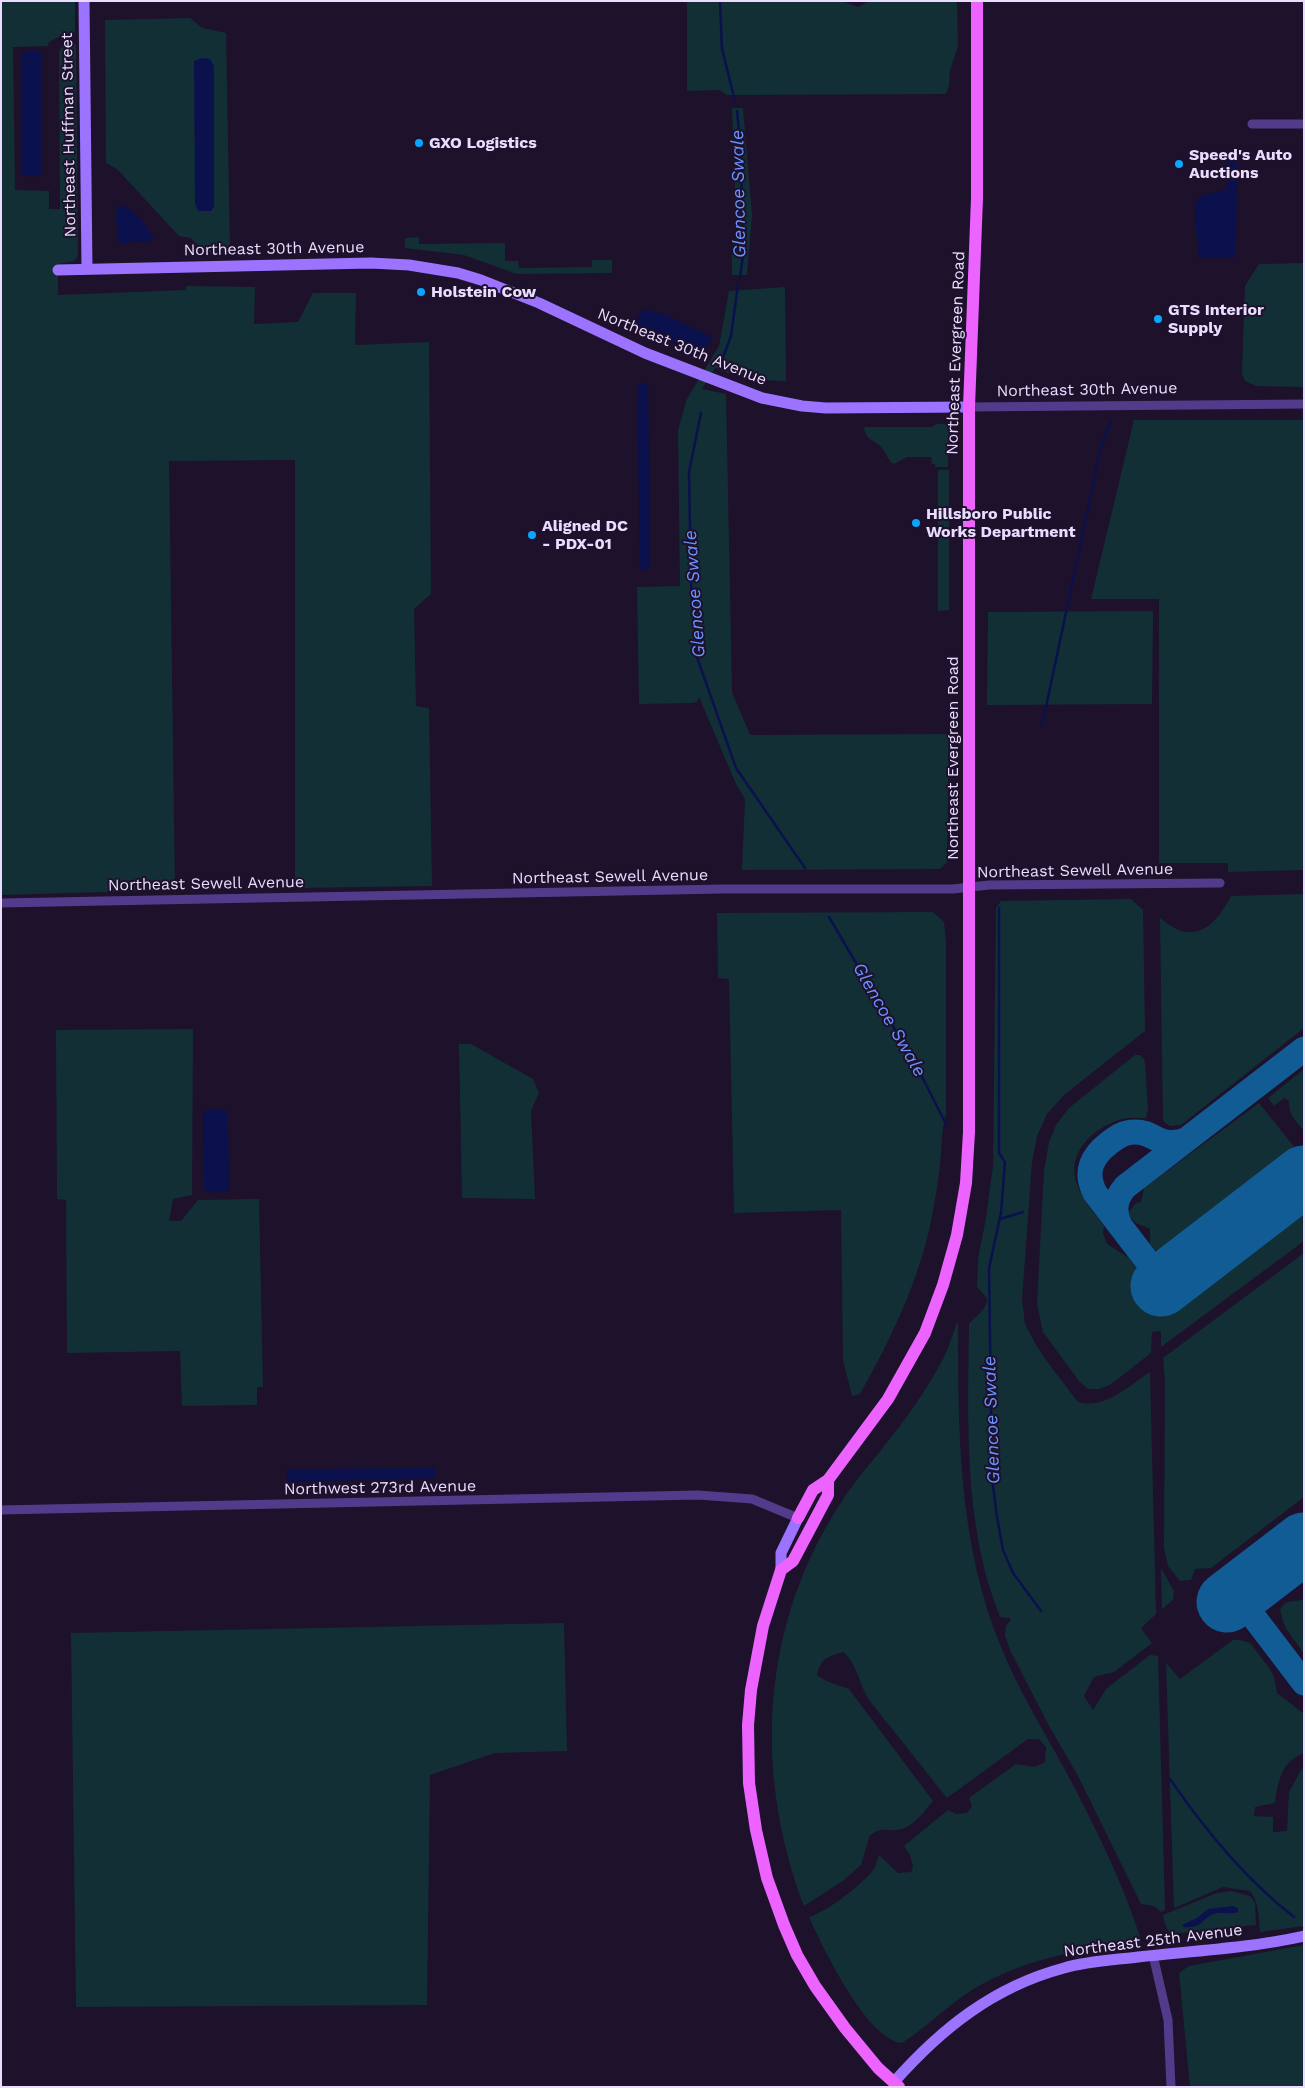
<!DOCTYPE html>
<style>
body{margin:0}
#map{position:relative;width:1305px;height:2088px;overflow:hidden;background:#1d112c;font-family:"Work Sans",sans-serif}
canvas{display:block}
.frame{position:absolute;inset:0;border:2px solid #e9dcff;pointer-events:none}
</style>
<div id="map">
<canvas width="1305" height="2088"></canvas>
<div class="frame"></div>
</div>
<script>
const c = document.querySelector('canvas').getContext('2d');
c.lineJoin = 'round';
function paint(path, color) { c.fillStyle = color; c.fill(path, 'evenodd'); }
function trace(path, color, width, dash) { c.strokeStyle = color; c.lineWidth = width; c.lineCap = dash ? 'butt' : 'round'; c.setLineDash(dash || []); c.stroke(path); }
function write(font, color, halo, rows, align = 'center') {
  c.font = font + ' "Work Sans",sans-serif'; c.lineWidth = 4; c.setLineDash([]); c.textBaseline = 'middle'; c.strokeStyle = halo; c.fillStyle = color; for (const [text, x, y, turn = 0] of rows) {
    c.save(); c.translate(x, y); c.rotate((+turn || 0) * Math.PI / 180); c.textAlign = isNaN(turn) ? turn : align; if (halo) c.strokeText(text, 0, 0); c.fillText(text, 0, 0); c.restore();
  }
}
const green = new Path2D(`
 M1,1H75V33L63,35L49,42L48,46L13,47L15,190L49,191V209H60L59,51L64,45L76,44L78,256L74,261L58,264V295L186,290V286L255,287L254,324L298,322L313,293H356L355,345L429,342L431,594L414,609L416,706L429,708L432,886L295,888V460L169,461L175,890L1,895Z
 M687,1H841L858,7L870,1H957L958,46L950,70L949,85L946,94L727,95L719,90L687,91Z
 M190,18L202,28L226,33L230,251L204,252L191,238L179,236L117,169L106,163L105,20Z
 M732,108H743L752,215L747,275H732V248L737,237Z
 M419,237V244L505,243V261H518L519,268L592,267V260H612V273L517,274L464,255L405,248V238Z
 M1304,263V387L1256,386L1245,381L1242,373L1245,286L1259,264Z
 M785,287L786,381C761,381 738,377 715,368L702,389L726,394L732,692L750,735L949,734L947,862L940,869L742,870L745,799L736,784L699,697L698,701L693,703L639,704L637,587L680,586L678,430L687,399L719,346L729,291Z
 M1134,420H1304V870L1228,872V863H1159V599H1091Z
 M937,424H945L949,429L948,467H935V464H932L931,457H907L894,464C887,461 887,453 882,448C875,439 865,441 864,427H931Z
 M938,470H949V610L938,611Z
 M1153,611L1152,704L987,705L988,612Z
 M1304,894V1028L1181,1125L1170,1126L1163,1121L1160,918C1168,924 1178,932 1188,932C1209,934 1223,911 1231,896Z
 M1131,899L1143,910L1145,1031L1064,1095L1047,1114L1037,1136L1032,1162L1022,1299L1025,1324L1036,1345L1051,1367L1078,1402C1104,1410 1129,1386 1150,1372L1156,1614L1141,1628L1152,1643L1114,1672L1094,1677L1084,1696L1093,1710L1106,1689L1150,1655L1158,1656L1165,1910L1160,1912C1155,1903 1149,1906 1141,1904L1078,1776L1048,1724L1011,1652L1005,1636L1006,1626L1011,1620L1010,1618L1000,1617C994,1600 987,1582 983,1563C965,1486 968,1403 969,1324C974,1318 991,1306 986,1297C984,1294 979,1290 977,1287L978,1259L986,1218L993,1166L996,908L1001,901Z
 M933,912L944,922L946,942V1113C942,1128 942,1140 941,1154C939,1178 935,1202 930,1226C917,1285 890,1341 860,1394L852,1396L843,1360L841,1210L734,1213L729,979L718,978L717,913Z
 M193,1029L192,1195L173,1199L169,1221H181L198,1200L259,1199L263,1387H257V1405L182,1406L180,1351L67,1353L66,1200L57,1199L56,1030Z
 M459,1044H471L533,1079L539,1093L531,1111L535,1199L462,1198Z
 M1135,1055H1140L1144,1059L1145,1064L1148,1108L1146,1118C1140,1119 1133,1117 1127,1118C1098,1124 1065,1150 1077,1184C1082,1200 1094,1212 1104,1226L1103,1233L1107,1244L1129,1258L1165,1306L1178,1299L1304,1202V1241L1161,1347V1331L1152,1332L1151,1353L1110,1385L1099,1389H1088L1079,1381L1043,1332L1037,1304L1044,1171L1049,1142L1056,1125L1069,1108Z
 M1304,1069V1131C1296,1121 1288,1114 1289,1101L1284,1098L1274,1106L1268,1098Z
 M1259,1103L1300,1154L1188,1241L1171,1242L1162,1251L1154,1250L1150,1244V1229C1140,1224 1131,1224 1129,1212L1136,1203L1141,1202L1144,1188Z
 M1304,1253V1497L1211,1568L1195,1569L1191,1580L1180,1581L1168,1566L1164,1548L1165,1381L1163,1358Z
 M958,1320C958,1431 958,1543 1001,1647C1018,1689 1042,1728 1064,1768C1094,1824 1123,1882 1142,1943C1079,1949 1017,1959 963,1996C942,2011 924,2029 902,2043C867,2040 823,1948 809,1917C826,1912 862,1885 873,1870C876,1866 877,1860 879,1855L898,1873L911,1872L913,1867L910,1855L904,1846L948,1810L956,1814L967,1813L972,1806L969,1798L1016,1764L1035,1767L1045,1762L1046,1747L1039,1739H1028L947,1798L869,1700C859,1685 858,1664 843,1652C827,1657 821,1658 817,1675L826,1681L849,1689L933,1801C923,1812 913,1829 896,1830C882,1831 884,1827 870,1835L861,1865L844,1880L804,1906C753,1771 761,1623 842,1501C856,1479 873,1461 888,1441C908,1416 928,1388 943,1359C949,1347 953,1333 958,1320Z
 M1161,1568L1174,1591L1173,1600L1162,1609Z
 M1304,1599V1654L1285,1627L1280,1610C1287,1598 1293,1603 1304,1599Z
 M564,1623L567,1751L495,1753L430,1775L427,2005L76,2007L71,1633Z
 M1233,1640H1240L1250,1643L1270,1669L1274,1677L1277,1693L1304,1714V1753C1281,1762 1278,1781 1275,1803L1255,1807L1254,1816L1273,1817V1832L1287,1831L1289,1792L1301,1770L1304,1769V1926L1260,1932C1259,1917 1259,1903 1250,1891L1223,1887L1174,1908L1166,1663L1180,1679Z
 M1231,1891L1250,1896L1255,1903L1256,1925L1170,1934L1165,1924L1163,1915L1217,1893Z
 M1304,1945V2087H1190L1179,1973L1189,1966Z`);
const water = new Path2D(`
 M31,50L41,51V174L32,177L22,174L21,54Z
 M202,58L210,59L214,66V207L211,211H198L195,203L194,61Z
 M1231,150L1237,152L1236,256L1230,258H1199L1195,218L1196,201L1202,196L1227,189L1226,151Z
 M121,205C133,208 149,227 153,238L152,241L121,243L118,241L116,219L117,208Z
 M643,309L666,315L712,337L702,355L670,342L668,336L647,327L642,329L635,326L637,319Z
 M643,383L648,385L650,568L645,570L640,568L637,386Z
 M221,1109L227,1112L228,1117L229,1188L227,1192H207L204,1188L203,1116L204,1111Z
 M435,1468V1478L288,1482L286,1475L288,1469Z
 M1233,1906L1238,1908V1912C1231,1915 1224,1912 1217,1913C1204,1915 1204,1929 1184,1927L1182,1925L1197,1918L1208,1909Z`);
const stream = new Path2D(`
 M720,1L722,49L735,101
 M737,111L741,153L743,255L740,277
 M722,360L731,336L738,285
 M701,413L689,472L691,584L697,657L736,768L805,868
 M1042,726L1101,447L1111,422
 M999,908V1153L1005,1162L1001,1213L989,1268L992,1478L997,1517L1003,1550L1013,1573L1041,1611
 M829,917L917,1067L946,1124
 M1000,1219L1023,1212
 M1170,1779C1205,1830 1245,1879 1294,1917`);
const taxiway = new Path2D(`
 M1120,1225C1113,1211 1115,1199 1125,1187L1304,1049
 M1164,1283L1095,1193C1084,1172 1092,1156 1109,1143C1117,1137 1124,1132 1134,1132C1155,1131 1158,1149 1186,1140
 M1237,1595L1304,1683`);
const runway = new Path2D(`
 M1161,1286L1304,1176
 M1227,1602L1304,1543`);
const street = new Path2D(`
 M1252,124H1304
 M969,407L1304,404
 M1,903L723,889H953L989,885L1220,883
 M1,1510L698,1495L752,1499L798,1518
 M1153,1955L1168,2020L1171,2087`);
const secondary = new Path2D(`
 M84,1L87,269
 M58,270L371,263L409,265L458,273L481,280L539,303L645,353L762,398L802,406L826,408L969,407
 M781,1570V1553L798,1518
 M894,2082C941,2029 993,1987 1064,1968C1088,1961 1114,1960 1138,1957C1193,1951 1250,1948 1304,1936`);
const primary = new Path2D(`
 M828,1480V1495L793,1561L781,1570L763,1626L751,1690L748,1725L749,1783L756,1830L767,1878L784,1925L797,1955L815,1986L845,2028L878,2068L899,2087
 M798,1518L813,1490L828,1480L888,1399L925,1333L943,1285L957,1235L966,1183L969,1132V407L977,198V1`);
const markers = [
 [419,143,5,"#08a6ff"],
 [1179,164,5,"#08a6ff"],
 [421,292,5,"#08a6ff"],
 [1158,319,5,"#08a6ff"],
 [916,523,5,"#08a6ff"],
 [532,535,5,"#08a6ff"]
];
const streetNames = [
 ["Northeast Huffman Street",69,135,-91],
 ["Northeast 30th Avenue",274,249,-1],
 ["Northeast 30th Avenue",682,347,22],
 ["Northeast Evergreen Road",956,353,-88],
 ["Northeast 30th Avenue",1087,390,-1],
 ["Northeast Evergreen Road",953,758,-90],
 ["Northeast Sewell Avenue",1075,871,-1],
 ["Northeast Sewell Avenue",610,877,-1],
 ["Northeast Sewell Avenue",206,884,-1],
 ["Northwest 273rd Avenue",380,1488,-1],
 ["Northeast 25th Avenue",1153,1941,-7]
];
const poiNames = [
 ["GXO Logistics",429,143],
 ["Speed's Auto",1189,155],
 ["Auctions",1189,173],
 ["Holstein Cow",431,292],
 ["GTS Interior",1168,310],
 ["Supply",1168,328],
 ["Hillsboro Public",926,514],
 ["Works Department",926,532],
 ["Aligned DC",542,526],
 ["- PDX-01",542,544]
];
const waterNames = [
 ["Glencoe Swale",739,194,-91],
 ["Glencoe Swale",695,594,-94],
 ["Glencoe Swale",889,1020,60],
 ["Glencoe Swale",992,1420,-92]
];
paint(green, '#132f36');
paint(water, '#0a114c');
trace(stream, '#0a114c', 2.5);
trace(taxiway, '#125c96', 25);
trace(runway, '#125c96', 61);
trace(street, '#533b8c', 9);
trace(secondary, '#9b73ff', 11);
trace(primary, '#ed63ff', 12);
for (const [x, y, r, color] of markers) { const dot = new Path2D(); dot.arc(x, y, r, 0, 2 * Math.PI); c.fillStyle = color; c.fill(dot); trace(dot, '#1d112c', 2); }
write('16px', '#e9dcff', '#1d112c', streetNames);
write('bold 16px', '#e9dcff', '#1d112c', poiNames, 'left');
write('italic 18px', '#6a93ff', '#1d112c', waterNames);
</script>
